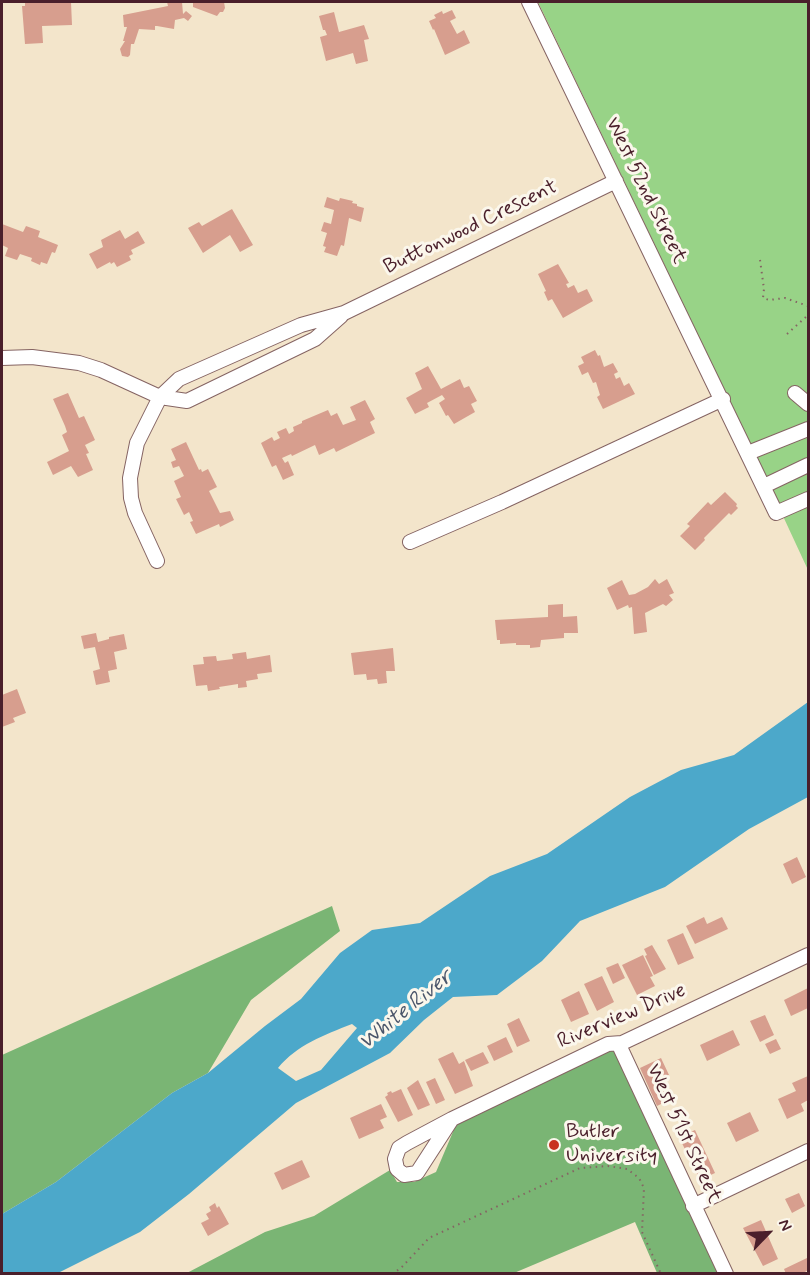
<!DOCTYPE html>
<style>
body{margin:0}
#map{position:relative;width:810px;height:1275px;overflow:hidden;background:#f3e5cb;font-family:Mynerve,sans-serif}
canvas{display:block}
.frame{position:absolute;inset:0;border:3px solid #4a1f2b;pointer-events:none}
.north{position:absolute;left:738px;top:1203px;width:60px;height:60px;-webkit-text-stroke:4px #fbf7ec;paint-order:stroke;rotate:65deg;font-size:16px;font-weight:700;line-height:24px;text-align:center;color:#4a1f2b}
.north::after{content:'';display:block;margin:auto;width:21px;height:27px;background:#4a1f2b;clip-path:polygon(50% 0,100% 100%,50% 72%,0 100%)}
</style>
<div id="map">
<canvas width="810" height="1275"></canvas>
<div class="frame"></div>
<div class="north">N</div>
</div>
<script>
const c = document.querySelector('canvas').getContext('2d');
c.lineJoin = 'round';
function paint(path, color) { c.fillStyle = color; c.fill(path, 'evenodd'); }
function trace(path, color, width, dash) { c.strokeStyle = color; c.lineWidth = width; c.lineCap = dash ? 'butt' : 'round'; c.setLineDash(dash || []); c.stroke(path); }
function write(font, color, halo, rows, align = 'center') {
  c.font = font + ' Mynerve,sans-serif'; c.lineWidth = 6; c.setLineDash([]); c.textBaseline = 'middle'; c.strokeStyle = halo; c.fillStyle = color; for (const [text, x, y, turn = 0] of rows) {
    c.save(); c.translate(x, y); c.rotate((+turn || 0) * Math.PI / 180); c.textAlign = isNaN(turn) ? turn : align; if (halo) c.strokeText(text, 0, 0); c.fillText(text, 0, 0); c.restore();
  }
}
const green = new Path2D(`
 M538,2H808V570L724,389Z`);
const forest = new Path2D(`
 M332,906L340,931L251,1000L208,1073L172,1093L56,1182L2,1214V1055Z
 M616,1046L719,1273H657L635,1222L514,1273L185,1274L265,1232L314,1216L390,1170L397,1182H414L436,1172L458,1120Z`);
const water = new Path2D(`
 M808,702V797L749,829L665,887L580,921L542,961L497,995L453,997L424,1020L390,1053L296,1103L189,1194L140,1232L58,1273H2V1214L56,1182L172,1093L208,1073L265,1026L301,999L340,953L372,930L420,923L490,876L547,854L630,797L681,770L734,755ZM352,1024L357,1028L321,1070L296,1081L278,1068C297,1045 324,1035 352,1024Z`);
const building = new Path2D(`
 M25,2H41V3L71,2L72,25L42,26L43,43L25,44L22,6H25Z
 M167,2H182L183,14L186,11L192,16L188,21L184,18L175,20L174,29L157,26H155V30L139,29L134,44H131L130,55L128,57L122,56L120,49L125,41H123L127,27H124L123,15L168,6Z
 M193,2H224L225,8L223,12H220L217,16L193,7Z
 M452,10L456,18L450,21L457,34L464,30L470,43L445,55L434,29L433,30L429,21L436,18L434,15L442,11L443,14Z
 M334,12L339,32L364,25L369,39L364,40L368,61L356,64L353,53L326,61L320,37L327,35L325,30H323L319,16Z
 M327,197L339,201L340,198L353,201L352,203L357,204V206L364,208L361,222L349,218L344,246L341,245L337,256L324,252L326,247L323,246L327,233L321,231L324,222L331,224L334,210L324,207Z
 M232,209L253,245L240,252L230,235L203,253L188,228L199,222L202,226Z
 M2,224L23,232L26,226L40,231L38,237L58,245L55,253L52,252L47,264L41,262L40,265L31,261L32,258L20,254L17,260L5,256L8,248L2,245Z
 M120,230L125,239L138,231L145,243L131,250L133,254L129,256L131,260L117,267L114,262L111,264L110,262L97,269L89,254L103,247L101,240Z
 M558,264L569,283L566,284L568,288L574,285L578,293L587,289L593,301L563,318L552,299L548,301L544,292L546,291L538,274Z
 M595,350L598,356L600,355L604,367L613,363L618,372L614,374L616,379L620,377L624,386L629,383L635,394L603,409L597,397L600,395L596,382L593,383L588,372L582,375L578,366L584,363L581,357Z
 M428,366L441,389L460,379L464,388L469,386L477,401L471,404L475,412L454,424L448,415L446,416L439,403L445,399L442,395L427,403L429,407L415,414L406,398L422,389L415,373Z
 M68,393L79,418L84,416L95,440L85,445L89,453L86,454L93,470L78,477L71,466L53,475L47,462L69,451L62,435L67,432L65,426L53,399Z
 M365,400L375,419L370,422L375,433L336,452L334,448L319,455L315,445L292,456L291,454L282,458L285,463L288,461L294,475L283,480L276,465L272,467L261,443L272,437L274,441L280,438L277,432L286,428L289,434L294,431L293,427L302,423V421L328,410L331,416L337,413L343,425L356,420L350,407Z
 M186,442L199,470L201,469L202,472L208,469L217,487L209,491L220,513L230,511L234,520L220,527L219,524L196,534L190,522L193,521L189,512L184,515L176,499L181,497L174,481L184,476L179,466L173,468L171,462L176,460L171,449Z
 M725,492L737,504L736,506L738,508L731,515L729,513L704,538L705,540L695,550L680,536L690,526L687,524L708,502L711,505Z
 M655,579L659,584L667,579L674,593L669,595L673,600L666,606L663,604L645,613L647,632L634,634L632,607L629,608L628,605L617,610L607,588L622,580L629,595L635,594L648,587Z
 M563,604V617L577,616L578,633H564V638L541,640L540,647L530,648V645H516V643L500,644V640H497L495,620L548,617V605Z
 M96,633L98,642L109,639V637L124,634L127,649L114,652L117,669L108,671L110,682L96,685L93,671L100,669L95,647L84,649L81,636Z
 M393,648L395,671H386L387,683L378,684L377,679L367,680L366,674L354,675L351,653Z
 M246,652L247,659L270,655L272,672L257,674L258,679L246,681L247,687L238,688V684L219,687L220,689L208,691L207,685L196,686L193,665L204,664L203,657L216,656L217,661L233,659L232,654Z
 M17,689L26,713L13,718L15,722L2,727V695Z
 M797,857L806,877L792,884L783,864Z
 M704,917L707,924L722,917L728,929L695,944L686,926Z
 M683,933L694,958L678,965L667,940Z
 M652,945L666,969L654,975L645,956L647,955L644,949Z
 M643,955L653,976L650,977L655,986L637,995L622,965Z
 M618,963L625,978L613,984L606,968Z
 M602,976L614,1002L597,1011L584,984Z
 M808,988V1008L791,1016L784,1000Z
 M579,991L589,1014L571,1022L561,1000Z
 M765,1015L774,1035L760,1042L750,1021Z
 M519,1018L530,1041L517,1047L507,1024Z
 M733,1030L740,1045L707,1061L700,1045Z
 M506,1037L513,1052L494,1061L487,1046Z
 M776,1039L781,1049L770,1054L765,1044Z
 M453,1052L459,1064L464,1061L473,1086L455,1094L438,1059Z
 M483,1052L489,1063L471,1071L465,1060Z
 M661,1058L669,1075L661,1078L671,1099L657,1106L640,1068Z
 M808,1076V1100L801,1104L804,1111L787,1119L778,1099L796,1091L792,1083Z
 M435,1078L445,1100L436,1104L426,1082Z
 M418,1080L430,1105L418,1110L407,1088Z
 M401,1089L413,1115L398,1122L385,1097L388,1095L387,1093L391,1091L392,1093Z
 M381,1104L387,1117L380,1120L384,1128L359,1139L350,1118Z
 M750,1112L759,1131L736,1142L727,1123Z
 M695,1130L715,1173L700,1180L679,1137Z
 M302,1160L310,1177L282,1190L274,1173Z
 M799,1193L805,1206L792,1213L785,1199Z
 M215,1203L217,1208L219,1206L229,1224L208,1236L201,1223L209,1219L206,1214L211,1211L209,1207Z
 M761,1220L778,1259L763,1266L743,1228Z
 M807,1258L808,1270L802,1274H786L784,1269Z`);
const path = new Path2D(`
 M760,260L764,289L763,298L769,300L785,298L808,306
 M787,334L808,315
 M392,1274L401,1268L429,1238L580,1168L608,1166L627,1169L639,1178L644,1188L642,1232L661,1274`);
const minor = new Path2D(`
 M529,2L776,513L808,499
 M2,358L32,357L79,363L101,370L160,397L187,401L315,339L341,316
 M795,393L808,404
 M748,453L808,429
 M764,486L808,465
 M410,542L502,502L723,399
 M157,561L135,513L131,498L130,478L137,443L160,397L179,379L301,325L344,313L616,181
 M619,1045L726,1274
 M452,1119L417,1173L404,1175L397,1169L395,1159L399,1148L407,1143L452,1119L608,1044L622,1043L808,955
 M693,1206L808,1151`);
const markers = [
 [554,1145,6,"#c8321e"]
];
const streetNames = [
 ["West 52nd Street",645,191,64],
 ["Buttonwood Crescent",471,228,-26],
 ["Riverview Drive",622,1017,-23],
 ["West 51st Street",683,1134,65]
];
const poiNames = [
 ["Butler",566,1133],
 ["University",566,1157]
];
const waterNames = [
 ["White River",406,1011,-39]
];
paint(green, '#98d387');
paint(forest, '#7ab574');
paint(water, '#4ca8ca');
paint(building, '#d79e8e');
trace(minor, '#856463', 16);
trace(path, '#856463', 2, [1.5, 4.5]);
trace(minor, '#fff', 14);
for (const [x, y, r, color] of markers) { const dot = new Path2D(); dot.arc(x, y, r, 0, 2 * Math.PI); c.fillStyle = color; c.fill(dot); trace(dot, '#fbf7ec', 2); }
write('21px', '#4a1f2b', '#fbf7ec', streetNames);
write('21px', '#4a1f2b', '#fbf7ec', poiNames, 'left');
write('italic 22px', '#4b566b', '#fbf7ec', waterNames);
</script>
